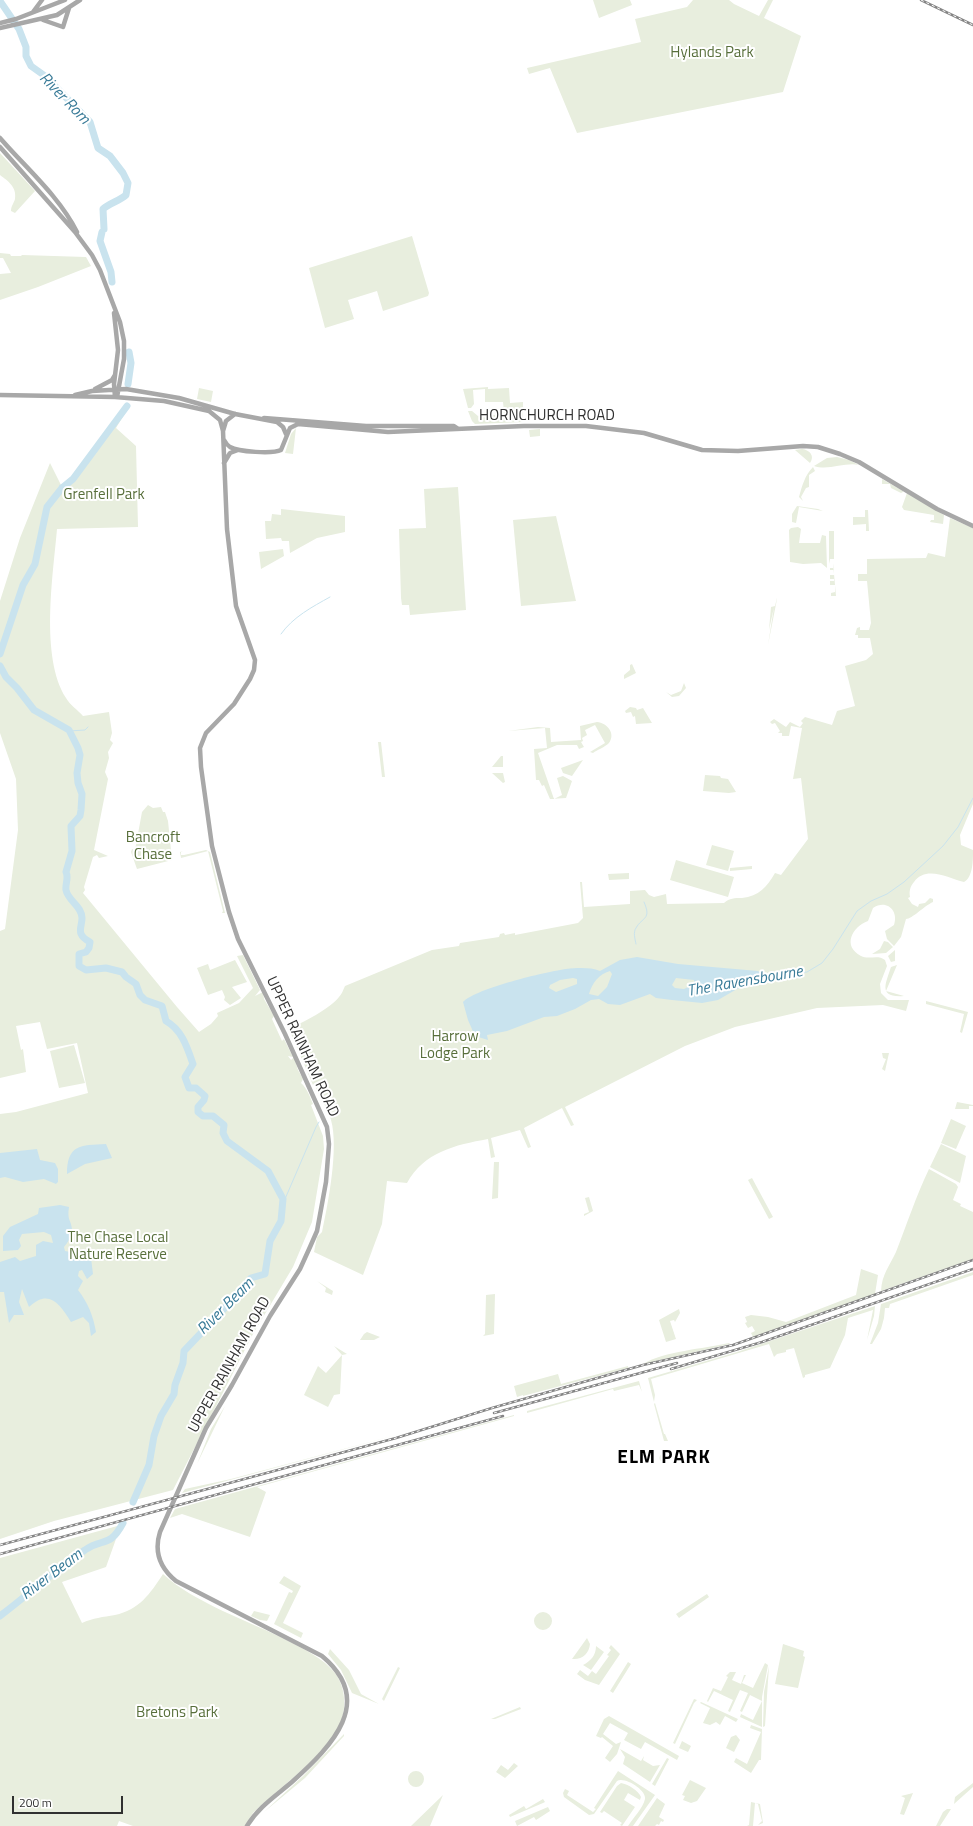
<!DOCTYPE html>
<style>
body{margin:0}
#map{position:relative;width:973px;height:1826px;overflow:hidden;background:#fff;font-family:"Titillium Web",sans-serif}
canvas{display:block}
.scale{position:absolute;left:12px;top:1796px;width:111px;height:18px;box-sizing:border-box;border:2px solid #303030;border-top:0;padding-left:5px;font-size:12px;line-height:14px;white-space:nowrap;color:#303030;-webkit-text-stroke:3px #fff;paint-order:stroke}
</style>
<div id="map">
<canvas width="973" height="1826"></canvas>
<div class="scale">200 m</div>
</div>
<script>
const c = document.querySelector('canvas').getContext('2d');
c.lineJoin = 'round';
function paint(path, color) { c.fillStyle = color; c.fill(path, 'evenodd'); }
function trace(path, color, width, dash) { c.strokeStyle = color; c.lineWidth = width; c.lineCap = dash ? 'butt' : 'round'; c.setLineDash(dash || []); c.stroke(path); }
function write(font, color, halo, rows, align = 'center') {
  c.font = font + ' "Titillium Web",sans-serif'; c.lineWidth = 4; c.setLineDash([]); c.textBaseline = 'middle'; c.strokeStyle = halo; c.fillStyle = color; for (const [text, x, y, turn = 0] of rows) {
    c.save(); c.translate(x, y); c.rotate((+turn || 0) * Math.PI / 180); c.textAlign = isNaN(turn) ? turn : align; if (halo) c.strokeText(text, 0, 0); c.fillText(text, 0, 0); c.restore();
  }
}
const green = new Path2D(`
 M593,0H630L632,5L599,18Z
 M693,0H729L734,4L759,16L768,0H773L764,18L801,36L783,92L577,133L550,68L529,74L527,68L641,42L635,19L687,7Z
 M0,153L35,191L15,213L11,211C11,206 14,203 15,199C17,187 8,181 0,175Z
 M412,236L429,293L428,296L383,311L377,291L348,300L354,319L325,328L309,268Z
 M0,253L10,254L11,256H21L22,255L86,257L91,266L38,287L0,300V274L11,273L3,258H0Z
 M488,387V389L509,388L510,403L523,402V422L475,424L472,421L468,411H472L478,416L485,413L493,412V415H498V412H504L503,402H485V389L473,390L474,404L471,408H468L463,389Z
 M199,388L213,391L211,402L197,399Z
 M128,405H130L116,428L136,446L138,527L57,529C53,576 40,657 66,698C70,705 78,710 83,716L109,712L112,733L110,740L113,743L108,752L109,758L105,772L108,779L94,850L108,856L99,858L97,855L93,857L84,887L85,890L83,893L177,1007L199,1032L211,1024L218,1016L217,1013L239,1003L253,988L237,956L243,955L260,990L255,996L263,992L264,999L274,1016L272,1019L282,1041L284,1039L293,1057L288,1056L291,1060L294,1057L298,1070L303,1079L301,1083C307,1088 310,1097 313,1104L311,1105L323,1136L324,1149L312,1222L293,1267L253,1334L173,1490L54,1521L0,1539V1114L16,1112L88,1093L77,1043L47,1049L40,1022L16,1026L21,1050L23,1049L26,1072L0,1078V931L5,929L18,830L16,779L0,733V601L20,538L50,463L63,489C83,475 113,427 128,405Z
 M296,428L293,454L285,453L291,434Z
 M540,429V436L530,437L529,430Z
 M802,449C810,450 815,456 810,463L795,450Z
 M837,457L849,460L859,465C845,462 828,471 814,466L827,458Z
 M813,467L815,471L809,475V487L806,488L801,497L803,501L799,497C802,486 805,475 813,467Z
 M882,479L903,491V492L901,493L891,488L890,484H882Z
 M458,487L466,610L410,615L409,605H402L401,598L399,529L426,528L424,489Z
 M907,493L944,515L943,524L930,522L931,520H934V515L904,510L902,507Z
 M797,506L818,509L823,511L799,507L796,523L792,522V514Z
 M281,509L345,516V532L317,538L290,553L289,541H282L281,538L266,539L265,521H271L272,514L281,515Z
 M865,510H868L869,531H866V524L853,525V517H865Z
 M556,516L576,601L521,606L513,520Z
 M950,518L973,528V804L960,835L961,845L973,850C973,861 973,877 964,882C948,878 926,865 914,882C910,887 909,891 910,897L908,898L912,904L918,907L919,904L925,903L930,898L933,899V902C924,906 912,919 906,919L901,937L894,946L887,939L885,931L894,925C899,910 886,899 873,908L868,921C852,927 842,946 861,956C869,960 878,954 885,960L887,966L880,984L881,993L888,1000H909L906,1011L883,1005L817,1008L735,1027L685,1046L565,1107L574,1125L571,1126L562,1108L524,1128L531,1147L528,1148L520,1130L491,1138L495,1157L491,1158L488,1139C455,1145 424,1152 407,1183L387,1181L382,1224L363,1275L314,1252L317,1237L322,1232C328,1204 339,1148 331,1120C327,1107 319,1095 314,1084L313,1085L289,1029C303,1022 330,1009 339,997C342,994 343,990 345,986L432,950L459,946L460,943L499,937L500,934L504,933L505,935L515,933V935L578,923L583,918L580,882H582L584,907L630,904V891L645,890L649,895L654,897L666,894L667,904L724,903C730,898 734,898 742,898C759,896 767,887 775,873L781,875L808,839L801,778L793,779L802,728L791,726L789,736H782V733H778L780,731L775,723L772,724L770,722L774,719L786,727L790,722L800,727L803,723L801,721L805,717L832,725L837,711L855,706L845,666L866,660L873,654L870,638H858V635H855L857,628L860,627V630H869L871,623L867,581H858V574H867V559L926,558L928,553L945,557Z
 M798,527L801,529L799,543H820L822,535L826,536L827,568L821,563L803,564L790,562L789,530L791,528Z
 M829,531H834V559H830L829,564Z
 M283,549L284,556L261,569L259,552Z
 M833,563L836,596H831V593L835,592V585H830V581H834V579H830V575H834V570H830V568H833Z
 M777,598V599L768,645L774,607L769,630L771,607L775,606Z
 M632,664L636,673L624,679V675L630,670V665Z
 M684,683L686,688L679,696L672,697L666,692L671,695L681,691Z
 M630,707L636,708L637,710L643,708L652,723L636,724L635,716L633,717L631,712L626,713L625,711Z
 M597,722C607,723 616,733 609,743C605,747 597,750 593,753L590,752L605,743L595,725L585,730L587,735L582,738L583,741L581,742L584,747L579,749L577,745H557L538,753L554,799L562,795L557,778L563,776L572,781L566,798L550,799L544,785L542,786L539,780H536L534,749L547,748L545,728L508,731L538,727L550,728L551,742L581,740L580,726Z
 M378,742H381L385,777H382Z
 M501,756H503V767H492Z
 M583,760L572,776L563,773L561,768Z
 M492,773H503L505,782L503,783Z
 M705,775L720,776L721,778L728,779L736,792L729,793L703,791Z
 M148,805L153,808L161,807L163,812H165L168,821L172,860L137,869L131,852L132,849L135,850L142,812Z
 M712,845L734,851L728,871L706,865Z
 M206,850L210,852L225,913H222L223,911L208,851L181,858L180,852L183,851L181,852V855H184Z
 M676,860L734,877L728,897L670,880Z
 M752,866V869L730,871V868Z
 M629,873V879L609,880L608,874Z
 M884,941L888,942L893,947L886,953L872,954L880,949Z
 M895,950V961L891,962L888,956Z
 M235,960L247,982L232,987L241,998L230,1005L224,1000L225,997L222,990L208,995L197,968L208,964L210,970Z
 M897,965L886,991L904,996C877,998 886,983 891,967Z
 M926,1001L968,1012L962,1033L960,1032L964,1014L926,1004Z
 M74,1045L85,1083L59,1088L50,1051Z
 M882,1053H889L885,1071L882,1069L886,1059L883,1058Z
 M957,1102L973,1105V1106H969V1109H955Z
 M951,1119L966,1126L956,1149L941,1143Z
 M941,1144L966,1156L960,1183L930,1167Z
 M494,1162H499L498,1198L492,1199Z
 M929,1169L956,1184L958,1187L953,1200L961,1204L960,1206L973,1212V1259L881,1291C882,1274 889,1267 896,1252C907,1224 916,1196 929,1169Z
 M752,1178L773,1217L769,1219L748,1180Z
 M589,1197L593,1211L584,1216V1214L589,1212L585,1198Z
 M861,1269L878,1275L875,1294L753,1337L751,1333L755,1331L752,1326L748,1328L745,1323L747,1322L745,1317L751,1315L768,1317L786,1322L856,1295Z
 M973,1272V1275L890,1304L889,1308H885L884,1318L881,1329L872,1344H870L878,1323L881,1304Z
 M317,1281L333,1291L332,1295L325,1292L326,1288Z
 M495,1294L494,1334L483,1336L485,1334L486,1295Z
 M875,1306L874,1316L867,1340L873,1310L848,1318L845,1335L830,1368L805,1375V1377L803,1378L794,1348L786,1350V1352L777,1354L774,1357L769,1344L651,1379L655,1395L654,1402L648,1378L737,1352Z
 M679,1309L680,1313L675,1322L674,1320L670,1321L676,1339L666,1342L659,1320Z
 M367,1332L380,1337L374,1340H360L364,1334Z
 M729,1343L730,1344L643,1364C665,1351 703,1349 729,1343Z
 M334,1346L347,1354L342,1355L340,1394L334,1395L328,1407L304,1395L318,1366L326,1373L342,1355Z
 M628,1366V1368L523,1396V1395L517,1397L514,1386L558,1374L561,1384Z
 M639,1381L642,1392L639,1385L614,1391L613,1389L527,1413V1411Z
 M655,1403L664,1434H665L668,1441H664L654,1404Z
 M225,1406L197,1464L211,1429Z
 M514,1415V1416L257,1487L266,1492L250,1537L182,1514L170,1518L175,1509Z
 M411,1431L182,1493L185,1489L231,1479Z
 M659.5 1458a4.5 4.5 0 1 1 9 0a4.5 4.5 0 1 1-9 0Z
 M121,1525C109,1548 100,1538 83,1549C54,1568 26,1592 0,1614V1558Z
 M116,1539L106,1567L62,1582L82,1623C93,1618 103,1617 115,1615C139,1610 150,1594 163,1574C196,1604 248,1620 288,1641C304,1649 323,1658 335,1673C347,1689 347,1714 337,1730C315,1764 281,1786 253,1813L245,1826H133L119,1821L117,1826H0V1619L37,1589L90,1550Z
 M284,1576L301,1586L283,1623L303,1633L301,1638L274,1624L289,1592L292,1593L293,1591L279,1583Z
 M707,1594L709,1597L679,1618L676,1614Z
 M254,1611L270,1615L267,1621L260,1620L251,1616Z
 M534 1621a9 9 0 1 1 18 0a9 9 0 1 1-18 0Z
 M587,1638L590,1644C589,1654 582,1660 572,1659Z
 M783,1644L804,1651L803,1656L805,1657L798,1688L775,1684Z
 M611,1645L620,1654L599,1685L585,1680L577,1674L580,1670L588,1676L592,1671L596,1674L609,1656L607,1655L611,1650L609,1648Z
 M596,1646L604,1652L591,1670L583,1665C591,1661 596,1655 596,1646Z
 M330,1649L349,1670L361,1694L379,1704L352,1693L341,1670L328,1654Z
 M628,1662L631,1664L613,1693L610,1691Z
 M765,1663L768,1665L762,1697V1727L740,1717L741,1714L753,1720L762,1701L750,1695L742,1712L740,1711L748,1693L740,1690L730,1712L728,1711L733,1700L714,1691L708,1702L707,1701L713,1688L721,1691L728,1677L726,1676L730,1672H736L732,1680L741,1684L744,1675H746L742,1683L753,1688Z
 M769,1666L765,1726L763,1727L764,1692Z
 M398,1667L400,1668L384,1701L382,1699Z
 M694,1699L697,1700L694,1703L675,1744L673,1743Z
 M701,1702L738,1719L736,1722L725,1716L720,1725L716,1722L710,1725L703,1723L710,1708L700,1703Z
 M520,1707L521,1709L495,1719H491Z
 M609,1716L679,1756L677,1760L645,1742L641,1749L624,1740L628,1733L610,1723L603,1734L616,1744L621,1742L617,1754L610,1762L605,1758L613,1746L602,1737L601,1738L596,1736L604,1719Z
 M751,1725L762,1729L761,1760H759L751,1773L734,1762L736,1758L747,1764L761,1732L750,1728Z
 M344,1734V1736L305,1778L264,1812L303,1776Z
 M736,1735L740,1740L734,1752L726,1748L731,1737Z
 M682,1741L691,1746L688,1752L679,1748Z
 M620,1749L641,1761L644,1756L643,1760L653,1766L660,1765L650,1782L623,1764L625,1757Z
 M667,1758L669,1759L655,1786L652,1784Z
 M514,1763L518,1766L505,1778L496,1772L501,1765L508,1770Z
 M408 1779a8 8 0 1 1 16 0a8 8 0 1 1-16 0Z
 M618,1771L655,1795L633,1826H628C633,1818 643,1808 645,1799C647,1790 624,1776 617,1781L594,1814L589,1815L564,1797L563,1793L565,1789L569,1791L567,1795L593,1812L596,1809L594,1808Z
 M690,1780L706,1788L697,1801L691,1803L683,1800L685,1796L682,1795Z
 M621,1783C628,1784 639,1791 641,1797L640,1800L628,1793L624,1800L635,1807L622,1826L620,1825L622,1823L604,1811L602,1813L600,1812L617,1786Z
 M973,1783V1787L954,1804L955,1797Z
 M913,1793L904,1815L900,1814L905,1798L901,1796Z
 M443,1795L430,1826H411Z
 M657,1798L665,1804L659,1817L664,1820L663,1822L661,1821L659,1825L657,1824L655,1826H638Z
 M543,1799L545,1802L543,1803L510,1817L509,1815L524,1806L526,1809Z
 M751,1802L760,1804L763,1823L758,1825L762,1821L758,1804L755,1803L753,1826H747L749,1825Z
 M548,1807L550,1811L536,1820L534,1817L517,1826L515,1821Z
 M947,1809H951L940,1826H936L943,1812Z`);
const water = new Path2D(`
 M637,957L678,964L758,971L761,973L762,980L737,989L718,1000L702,1003L672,1000L656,998L650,994L620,1005L608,1004L599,999L591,1000L575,1009L557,1016L544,1017L507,1031L487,1035L488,1040L475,1036L468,1020L463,1002C477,988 545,972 566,969C577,968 590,967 600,971L620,960ZM610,971L612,974L607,987L598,996L589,994C592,983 599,974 610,971ZM573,978L577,979V984L556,992L549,988L550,985L560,980ZM676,978L694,980V984L684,989L675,988L672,985Z
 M106,1144L112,1158L85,1164L67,1174C67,1145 80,1145 106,1144Z
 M37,1149L40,1160L55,1163L58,1169V1182L56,1184L44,1179L23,1182L5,1177L0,1178V1153Z
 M60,1205L69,1207C67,1221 71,1219 72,1229C73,1235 68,1242 64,1247L65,1251L86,1255L91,1258L93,1274L87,1279L82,1270L79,1271L78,1276L83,1281L78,1290C88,1303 93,1315 96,1332L91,1336L89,1323L83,1317L71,1322C60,1304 49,1288 29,1307L22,1289L19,1302L24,1315H14L9,1323L4,1292H0V1262L15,1257L20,1261L36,1256V1245L43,1241L53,1243L51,1235L44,1232L22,1234L19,1240L21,1246L18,1250L3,1251V1236L10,1227L38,1214L39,1208Z`);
const stream = new Path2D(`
 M59,491L60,485
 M281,634C293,617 312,607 330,597
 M69,731L85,730L88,727
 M636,944C635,939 633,932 636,928C642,917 652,920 644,902
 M762,977L807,972L822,963L833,949L857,911L871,901L887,894L904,882L943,846L958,827L973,798
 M282,1206L316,1127L319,1122`);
const river = new Path2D(`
 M0,1L19,29L26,47V56L31,66L45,76L90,122L98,148L110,156L123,173L128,183L126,195C119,201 110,203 103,209L104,229
 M102,232L100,241L111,272L112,282
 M128,384L131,363L129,352
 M0,654L23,585L35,564L47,507L62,488L73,479L127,406
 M0,666L6,677L17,688L34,710L69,730L78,748L80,755L77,773L78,783L82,794L81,810L80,816L71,826L72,851L66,872C69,878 65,884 66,890C68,901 82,906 82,918C82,928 75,934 90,942L89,948L86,952L79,954V966L86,970L106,968L122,972L126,977L136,984L140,995L145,1000L162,1006L166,1021C182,1030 187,1047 193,1064L185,1077L189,1088H196L205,1096L204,1100L198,1107V1112L203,1116H213L224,1125L223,1133L227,1141L268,1171L283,1199L281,1221L270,1241L265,1274L251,1278L239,1293L184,1351L183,1363L175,1385L174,1394L161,1416L154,1436L149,1465L133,1502
 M0,1616C29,1594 55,1570 85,1550C103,1537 109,1549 123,1523`);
const major = new Path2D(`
 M33,12L42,0
 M43,20L63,27L69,8
 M0,23L16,19L65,0
 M0,28L57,15L80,0
 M0,138C26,168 59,196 77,232
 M0,147L75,232L92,255L100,270L120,322L124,341V359L117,397
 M114,313L118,350L114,384L115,397
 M95,389L112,380L115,375
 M0,395L115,397L164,401L209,411L220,420L223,431L227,529L236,606L255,660L254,670L250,679L234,704L206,733L200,748L201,767L212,846L229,912L238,939L285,1034L327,1127L329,1144L326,1182L317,1231L310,1247L300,1269L270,1316L232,1385L206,1428L160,1532C154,1551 160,1568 176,1581L322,1656C376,1701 332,1746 293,1781C277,1795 258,1807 247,1826
 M75,395L92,391L126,389L179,398L235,414L277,422L283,427L286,434
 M264,418L366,426H454L457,428
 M223,431L226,421L235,414
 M224,440C225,442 227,445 230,447C238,452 273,454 281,450L290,428L298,424L388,432L524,426H586L644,433L702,450L738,451L803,446L818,447L840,454L859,462L937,509L973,526
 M224,463L230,453L238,450`);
const rail = new Path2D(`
 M921,0L973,25
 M671,1369L762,1342L973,1269
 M494,1413L677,1363
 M0,1545L396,1438L492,1408L643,1365L733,1345L973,1260
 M0,1554L503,1416`);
const parkNames = [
 ["Hylands Park",712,53],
 ["Grenfell Park",104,495],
 ["Bancroft",153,838],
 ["Chase",153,855],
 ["Harrow",455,1037],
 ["Lodge Park",455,1054],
 ["The Chase Local",118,1238],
 ["Nature Reserve",118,1255],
 ["Bretons Park",177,1713]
];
const streetNames = [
 ["HORNCHURCH ROAD",547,416],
 ["UPPER RAINHAM ROAD",302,1047,65],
 ["UPPER RAINHAM ROAD",230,1365,-61]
];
const waterNames = [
 ["River Rom",64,99,46],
 ["The Ravensbourne",745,982,-10],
 ["River Beam",226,1307,-45],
 ["River Beam",52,1575,-37]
];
const districtNames = [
 ["ELM PARK",664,1458]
];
paint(green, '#e8eede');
paint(water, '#c9e3ee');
trace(stream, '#c9e3ee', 1);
trace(river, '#c9e3ee', 7);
trace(major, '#a8a8a8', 4.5);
trace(rail, '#858585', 2.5);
trace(rail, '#fff', 1, [3]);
write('15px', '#586f3b', '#fff', parkNames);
write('15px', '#303030', '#fff', streetNames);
write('italic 16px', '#397b98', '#fff', waterNames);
c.letterSpacing = '1px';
write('bold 19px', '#000', '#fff', districtNames);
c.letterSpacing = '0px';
</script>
